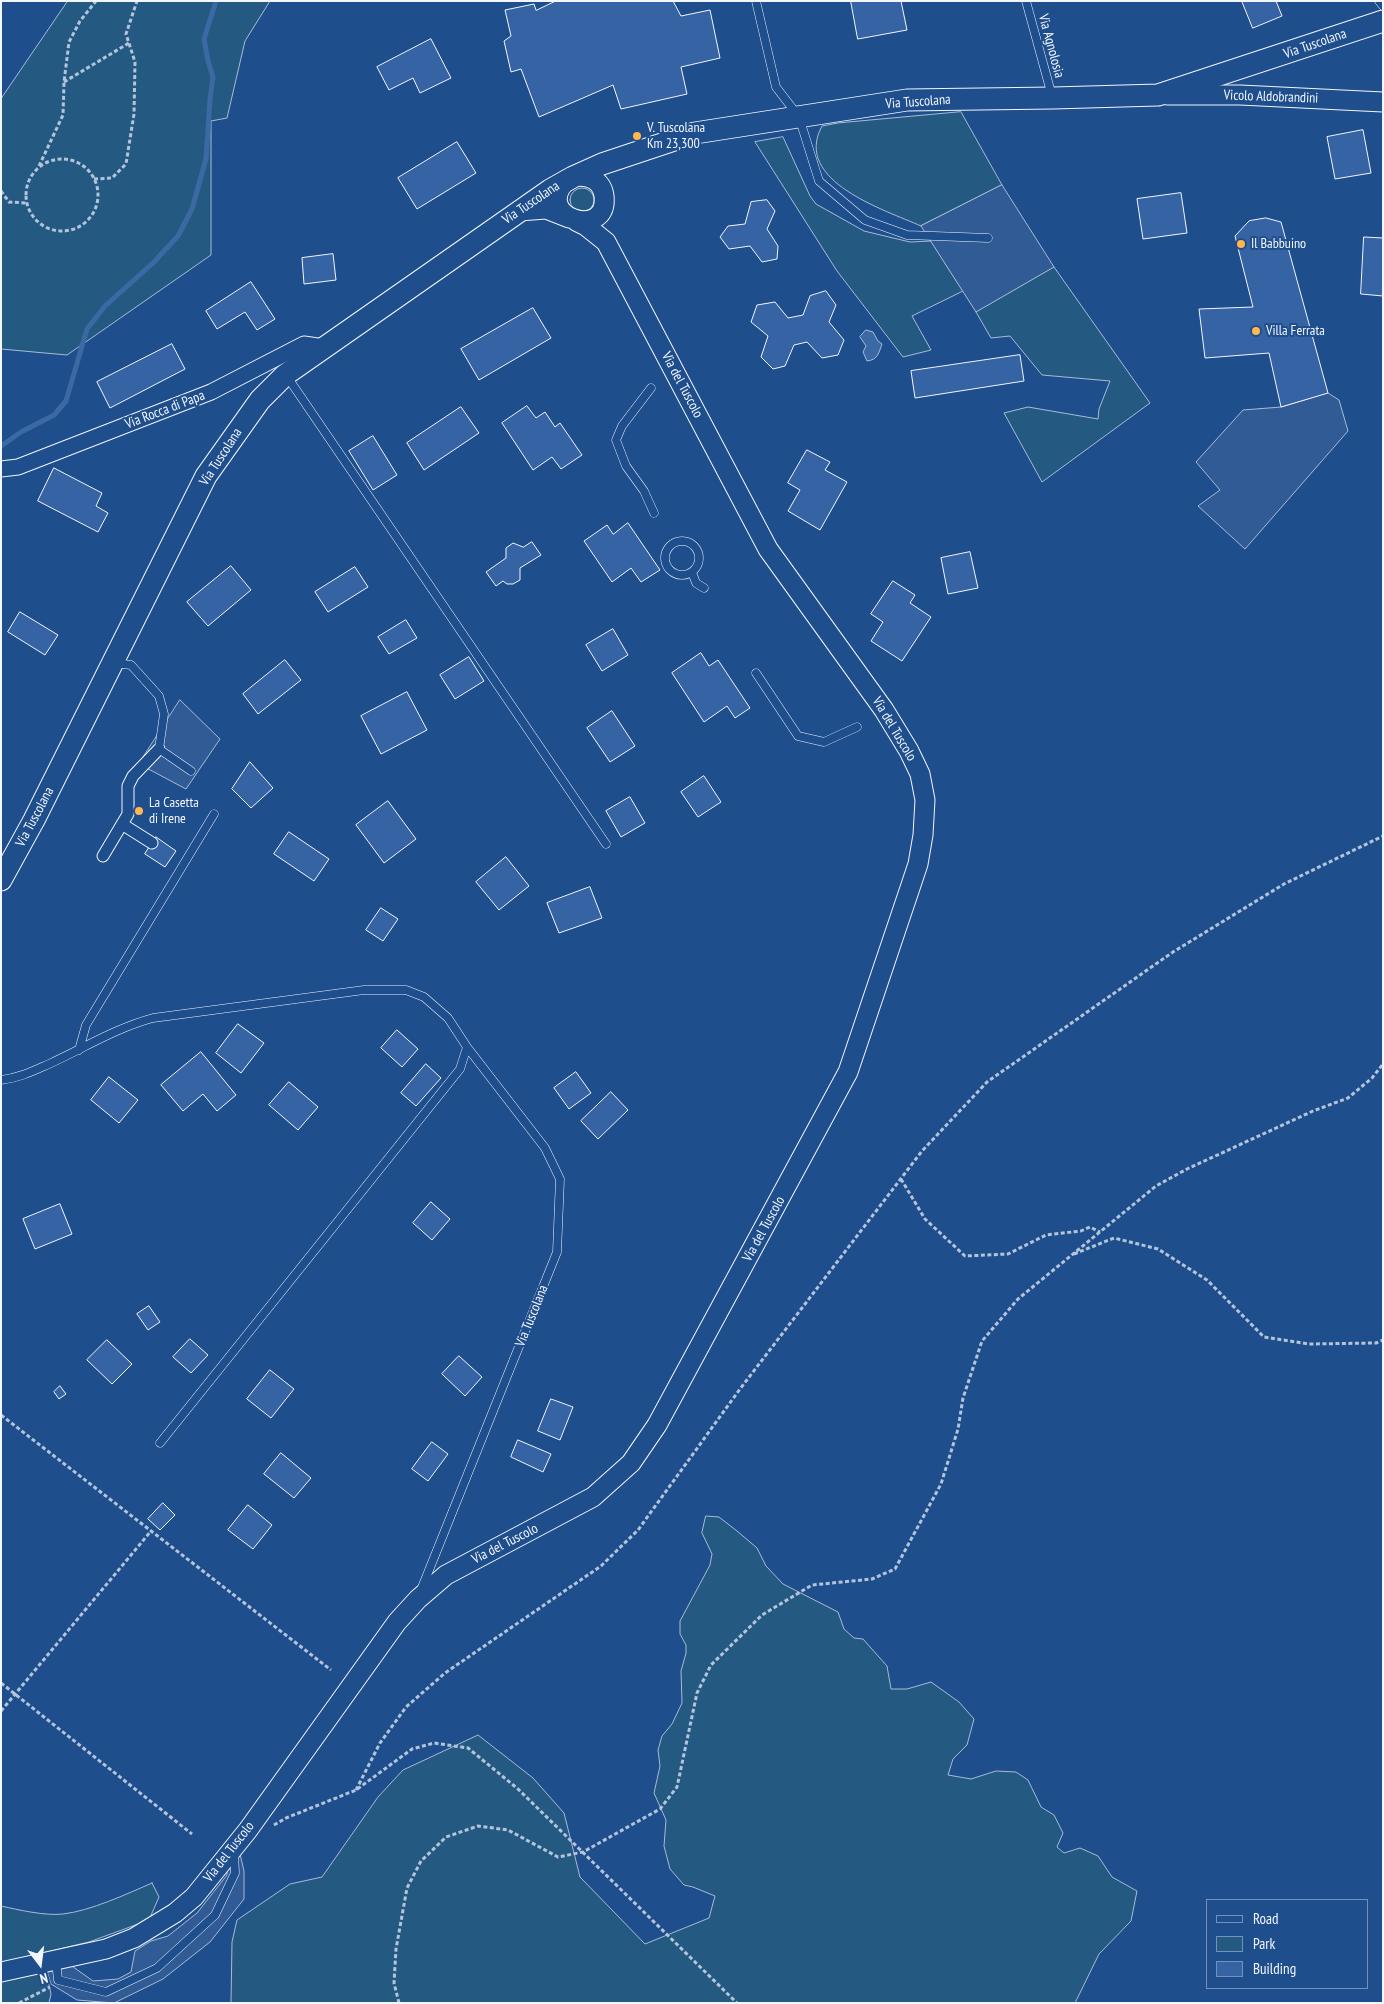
<!DOCTYPE html>
<style>
body{margin:0}
#map{position:relative;width:1384px;height:2004px;overflow:hidden;background:#1f4e8c;font-family:"PT Sans Narrow",sans-serif}
canvas{display:block}
.frame{position:absolute;inset:0;border:2px solid #f2f6ff;pointer-events:none}
.legend{position:absolute;left:1206px;top:1899px;width:162px;height:90px;box-sizing:border-box;background:#1f4e8c;border:1px solid #7391ba;margin:0;padding:6px 9px;list-style:none;font-size:15px;color:#f2f6ff}
.legend li{display:flex;align-items:center;gap:10px;height:25px}
.legend b{width:25px;border:1px solid #7391ba}
.north{position:absolute;left:15px;top:1939px;width:50px;height:50px;-webkit-text-stroke:4px #1f4e8c;paint-order:stroke;rotate:165deg;font-size:14px;font-weight:700;line-height:20px;text-align:center;color:#f2f6ff}
.north::after{content:'';display:block;margin:auto;width:18px;height:22px;background:#f2f6ff;clip-path:polygon(50% 0,100% 100%,50% 72%,0 100%)}
</style>
<div id="map">
<canvas width="1384" height="2004"></canvas>
<div class="frame"></div>
<ul class="legend">
<li><b style="height:6px;background:#1f4e8c"></b>Road</li>
<li><b style="height:14px;background:#245a82"></b>Park</li>
<li><b style="height:14px;background:#3563a3"></b>Building</li>
</ul>
<div class="north">N</div>
</div>
<script>
const c = document.querySelector('canvas').getContext('2d');
c.lineJoin = 'round';
function paint(path, color) { c.fillStyle = color; c.fill(path, 'evenodd'); }
function trace(path, color, width, dash) { c.strokeStyle = color; c.lineWidth = width; c.lineCap = dash ? 'butt' : 'round'; c.setLineDash(dash || []); c.stroke(path); }
function write(font, color, halo, rows, align = 'center') {
  c.font = font + ' "PT Sans Narrow",sans-serif'; c.lineWidth = 4; c.setLineDash([]); c.textBaseline = 'middle'; c.strokeStyle = halo; c.fillStyle = color; for (const [text, x, y, turn = 0] of rows) {
    c.save(); c.translate(x, y); c.rotate((+turn || 0) * Math.PI / 180); c.textAlign = isNaN(turn) ? turn : align; if (halo) c.strokeText(text, 0, 0); c.fillText(text, 0, 0); c.restore();
  }
}
const green = new Path2D(`
 M68,1H270L245,41L227,118L211,121V255L67,355L1,349V99Z
 M961,112L1002,185L921,226C885,210 792,181 822,126L838,123Z
 M783,137L810,196L816,204L864,231L910,242L931,241L963,291L912,316L931,350L903,357L837,271L755,142Z
 M570 200a12 12 0 1 1 24 0a12 12 0 1 1-24 0Z
 M1054,267L1150,403L1042,482L1004,413L1028,407L1098,419L1099,409L1110,381L1042,375L1010,336L991,338L976,312Z
 M706,1516L719,1517L737,1531L757,1548L766,1566L783,1584L838,1612L844,1629L854,1638L863,1639L887,1666L891,1689H907L931,1682L959,1702L974,1719L967,1745L953,1759L948,1775L971,1779L996,1771L1016,1772L1028,1780L1041,1807L1054,1815L1063,1833L1057,1847L1064,1853L1080,1848L1098,1856L1112,1877L1137,1891L1131,1921L1099,1954L1075,2003H231L232,1942L237,1920L290,1884L322,1877L378,1797L403,1770L478,1735L533,1778L564,1813L580,1877L645,1944L709,1918L715,1896L693,1887L684,1885L670,1869L664,1846L666,1820L654,1793L660,1766L658,1750L662,1736L672,1724L682,1703L681,1671L686,1653V1645L680,1634V1621L710,1565L712,1554L702,1533Z
 M152,1883L159,1897L149,1920L89,1942L42,1953L51,1994L49,2003H1V1906C19,1910 45,1916 63,1914C90,1911 127,1894 152,1883Z`);
const parking = new Path2D(`
 M1002,185L1054,267L976,312L921,226Z
 M1328,393L1339,400L1348,431L1245,549L1198,506L1220,490L1196,462L1243,410L1281,407Z
 M180,700L220,739L186,789L139,764Z
 M240,1854L244,1871V1899L210,1942L163,1979L114,2003L77,2000L51,1984L47,1971L69,1964L93,1981L118,1979L131,1972L135,1951L151,1941L168,1936L197,1913L227,1875V1865Z`);
const water = new Path2D(`
 M866,330L873,332L878,341L882,344C879,352 878,360 867,361L863,352L866,346L860,337Z`);
const stream = new Path2D(`
 M1,446L21,432L54,415L66,401L87,329L105,306L154,262L178,236L192,209L206,159L210,99L213,77L208,61L204,39L216,1`);
const building = new Path2D(`
 M556,1H673L681,16L710,10L720,58L681,67L687,94L621,109L613,85L539,117L521,69L511,72L504,41L511,36L505,10L534,4L536,10Z
 M851,1H901L907,30L858,39Z
 M1242,1H1276L1282,16L1253,28Z
 M431,39L451,78L420,93L413,78L389,90L377,67Z
 M1363,130L1371,173L1335,179L1327,137Z
 M457,142L476,173L417,209L398,178Z
 M1181,193L1187,233L1143,239L1137,199Z
 M767,200L775,211L767,229L778,246L777,259L762,262L750,246L729,249L720,237L728,226L745,224L751,202Z
 M1266,218L1281,222L1328,393L1281,407L1269,353L1205,358L1199,309L1253,307L1235,236L1249,221Z
 M1364,237L1383,238V296L1361,294Z
 M333,254L336,280L304,284L302,258Z
 M251,282L275,319L257,330L245,312L217,329L206,311Z
 M826,291L836,305L829,322L844,340L838,355L822,358L807,342L794,345L785,366L773,369L761,357L768,336L751,322L757,305L775,302L788,318L803,315L810,296Z
 M533,308L551,338L479,380L461,349Z
 M172,344L185,369L110,408L97,382Z
 M1020,355L1024,381L915,398L911,371Z
 M527,406L536,418L545,412L555,427L560,423L582,455L561,469L552,457L533,470L502,423Z
 M461,407L479,433L424,470L407,443Z
 M373,436L397,475L373,490L349,451Z
 M807,450L830,462L825,470L847,482L820,530L788,511L800,490L788,483Z
 M54,468L102,493L96,506L108,513L98,532L38,501Z
 M628,523L660,570L641,582L631,568L612,582L584,541L607,525L613,534Z
 M532,542L541,555L520,568V580L513,584H507L503,581L496,586L486,572L506,558V548L513,543L523,547Z
 M970,552L978,588L948,594L941,558Z
 M231,566L251,590L208,626L187,602Z
 M355,567L368,587L328,612L315,592Z
 M893,581L915,595L910,603L931,617L902,661L871,641L883,622L871,614Z
 M20,612L58,635L45,655L8,632Z
 M406,620L417,638L389,654L378,637Z
 M613,629L628,655L602,671L586,645Z
 M701,653L709,666L718,660L750,708L735,718L727,706L704,722L672,673Z
 M469,657L484,681L455,699L440,675Z
 M285,660L301,680L258,714L243,694Z
 M407,692L427,730L381,754L361,716Z
 M612,711L635,746L610,762L587,728Z
 M250,762L273,788L251,808L232,789Z
 M704,776L721,802L698,817L681,792Z
 M630,797L645,823L621,837L606,811Z
 M388,801L416,839L384,863L356,825Z
 M289,832L329,859L314,881L274,854Z
 M156,837L176,851L165,867L145,854Z
 M506,857L529,886L499,910L476,882Z
 M590,887L602,918L559,933L547,903Z
 M381,908L398,919L383,941L366,930Z
 M238,1024L264,1043L241,1073L216,1053Z
 M397,1030L418,1049L402,1067L381,1048Z
 M201,1052L236,1095L217,1111L203,1094L183,1111L161,1085Z
 M426,1064L441,1078L416,1106L401,1093Z
 M576,1072L591,1093L569,1109L554,1088Z
 M109,1077L138,1100L119,1123L91,1100Z
 M289,1082L318,1107L298,1130L269,1105Z
 M611,1092L628,1110L598,1139L581,1121Z
 M431,1202L450,1219L432,1240L413,1223Z
 M60,1204L72,1234L35,1249L23,1219Z
 M149,1306L160,1322L148,1330L137,1314Z
 M190,1339L208,1355L191,1373L173,1357Z
 M107,1340L132,1364L112,1384L87,1360Z
 M459,1356L482,1377L465,1396L442,1374Z
 M270,1370L294,1389L271,1418L247,1399Z
 M60,1386L66,1394L59,1399L54,1392Z
 M551,1399L573,1407L560,1440L538,1431Z
 M518,1440L551,1454L543,1472L511,1457Z
 M432,1442L448,1454L428,1481L412,1469Z
 M281,1453L311,1478L294,1498L264,1474Z
 M163,1503L175,1515L160,1530L148,1519Z
 M248,1505L272,1525L253,1549L228,1530Z`);
const path = new Path2D(`
 M64,82L129,43
 M26 195a36 36 0 1 1 72 0a36 36 0 1 1-72 0Z
 M39,166L63,115L64,82L69,42L80,21L96,1
 M94,179L112,178L126,164L134,114L135,62L126,34L137,1
 M1,191L9,202L27,203
 M901,1179L925,1219L965,1256L1008,1254L1046,1235L1081,1231L1090,1227L1100,1232
 M1074,1254L1114,1238L1158,1249L1207,1280L1264,1337L1309,1344L1376,1343L1383,1340
 M1,1415L331,1670
 M1,1683L192,1834
 M1,1711L151,1531
 M356,1790L380,1743L406,1707L445,1673L601,1566L638,1530L740,1389L922,1151L987,1082L1173,952L1284,884L1383,836
 M274,1825L286,1818L356,1790L412,1749L434,1743L468,1748L518,1789L737,2003
 M19,2003L50,1987
 M399,2003L394,1983L396,1949L407,1888L421,1861L446,1837L478,1826L508,1830L558,1857L583,1852L660,1809L677,1787L697,1693L711,1665L762,1615L812,1585L872,1579L895,1569L941,1484L958,1429L963,1398L982,1341L1018,1299L1156,1186L1187,1169L1313,1111L1348,1098L1372,1078L1383,1064`);
const service = new Path2D(`
 M756,1L776,87L799,117L819,181L865,220L907,235L988,238
 M1026,1L1052,96
 M1379,1L1383,6
 M286,375L606,844
 M651,388L622,426L616,440L626,466L644,491L654,513
 M665 558a17 17 0 1 1 34 0a17 17 0 1 1-34 0Z
 M692,572L696,583L704,588
 M115,663L131,665L159,696L164,714L159,749L191,771
 M756,673L798,736L824,742L857,727
 M79,1050L86,1025L214,814
 M1,1080C19,1078 33,1071 49,1064C84,1048 116,1028 153,1018L364,990H406L424,997L448,1018L467,1047L460,1069L160,1443
 M421,1590L557,1252L560,1179L545,1148L467,1047
 M56,1961L58,1980L106,1992L157,1968L215,1915L235,1873L234,1852`);
const pedestrian = new Path2D(`
 M122,824L152,843
 M103,856L128,814V786L133,776L159,749`);
const minor = new Path2D(`
 M1,469L18,467L211,392L304,344L324,347`);
const tertiary = new Path2D(`
 M1167,95H1240L1383,102
 M568,179C529,216 609,242 604,196C602,180 588,174 573,177
 M519,211L546,209L569,218
 M1,1972L106,1949L134,1938L175,1913L194,1897L248,1830L397,1622L418,1599L446,1575L593,1497L631,1463L657,1425L848,1072L910,888L918,864L923,835L925,800L920,774L909,751L884,710L768,549L606,242L586,226L576,221`);
const secondary = new Path2D(`
 M1,880L34,820L206,476L260,400L285,375L550,190L573,177L602,164L695,133L907,100L1053,98L1158,95L1383,21`);
const markers = [
 [637,136,5,"#ffb74d"],
 [1241,244,5,"#ffb74d"],
 [1256,331,5,"#ffb74d"],
 [139,811,5,"#ffb74d"]
];
const streetNames = [
 ["Via Tuscolana",1315,44,-19],
 ["Via Agnolosia",1051,46,75],
 ["Vicolo Aldobrandini",1271,97,2],
 ["Via Tuscolana",918,102,-4],
 ["Via Tuscolana",531,203,-34],
 ["Via del Tuscolo",682,385,62],
 ["Via Rocca di Papa",165,410,-21],
 ["Via Tuscolana",221,457,-57],
 ["Via del Tuscolo",894,729,59],
 ["Via Tuscolana",35,817,-62],
 ["Via del Tuscolo",764,1229,-61],
 ["Via Tuscolana",532,1316,-68],
 ["Via del Tuscolo",505,1544,-27],
 ["Via del Tuscolo",229,1852,-52]
];
const poiNames = [
 ["V. Tuscolana",647,128],
 ["Km 23,300",647,144],
 ["Il Babbuino",1251,244],
 ["Villa Ferrata",1266,331],
 ["La Casetta",149,803],
 ["di Irene",149,819]
];
paint(green, '#245a82');
trace(green, '#a8bbd7', 1);
paint(parking, '#305b95');
trace(parking, '#a8bbd7', 1);
paint(water, '#3b69a3');
trace(water, '#a8bbd7', 1);
trace(stream, '#3b69a3', 5);
paint(building, '#3563a3');
trace(building, '#f2f6ff', 1);
trace(service, '#f2f6ff', 9);
trace(pedestrian, '#f2f6ff', 13);
trace(minor, '#f2f6ff', 17);
trace(tertiary, '#f2f6ff', 21);
trace(secondary, '#f2f6ff', 23);
trace(path, '#b3c4dc', 3, [4, 2.5]);
trace(service, '#1f4e8c', 8);
trace(pedestrian, '#1f4e8c', 11);
trace(minor, '#1f4e8c', 15);
trace(tertiary, '#1f4e8c', 19);
trace(secondary, '#1f4e8c', 21);
for (const [x, y, r, color] of markers) { const dot = new Path2D(); dot.arc(x, y, r, 0, 2 * Math.PI); c.fillStyle = color; c.fill(dot); trace(dot, '#1f4e8c', 2); }
write('14px', '#f2f6ff', '#1f4e8c', streetNames);
write('14px', '#f2f6ff', '#1f4e8c', poiNames, 'left');
</script>
